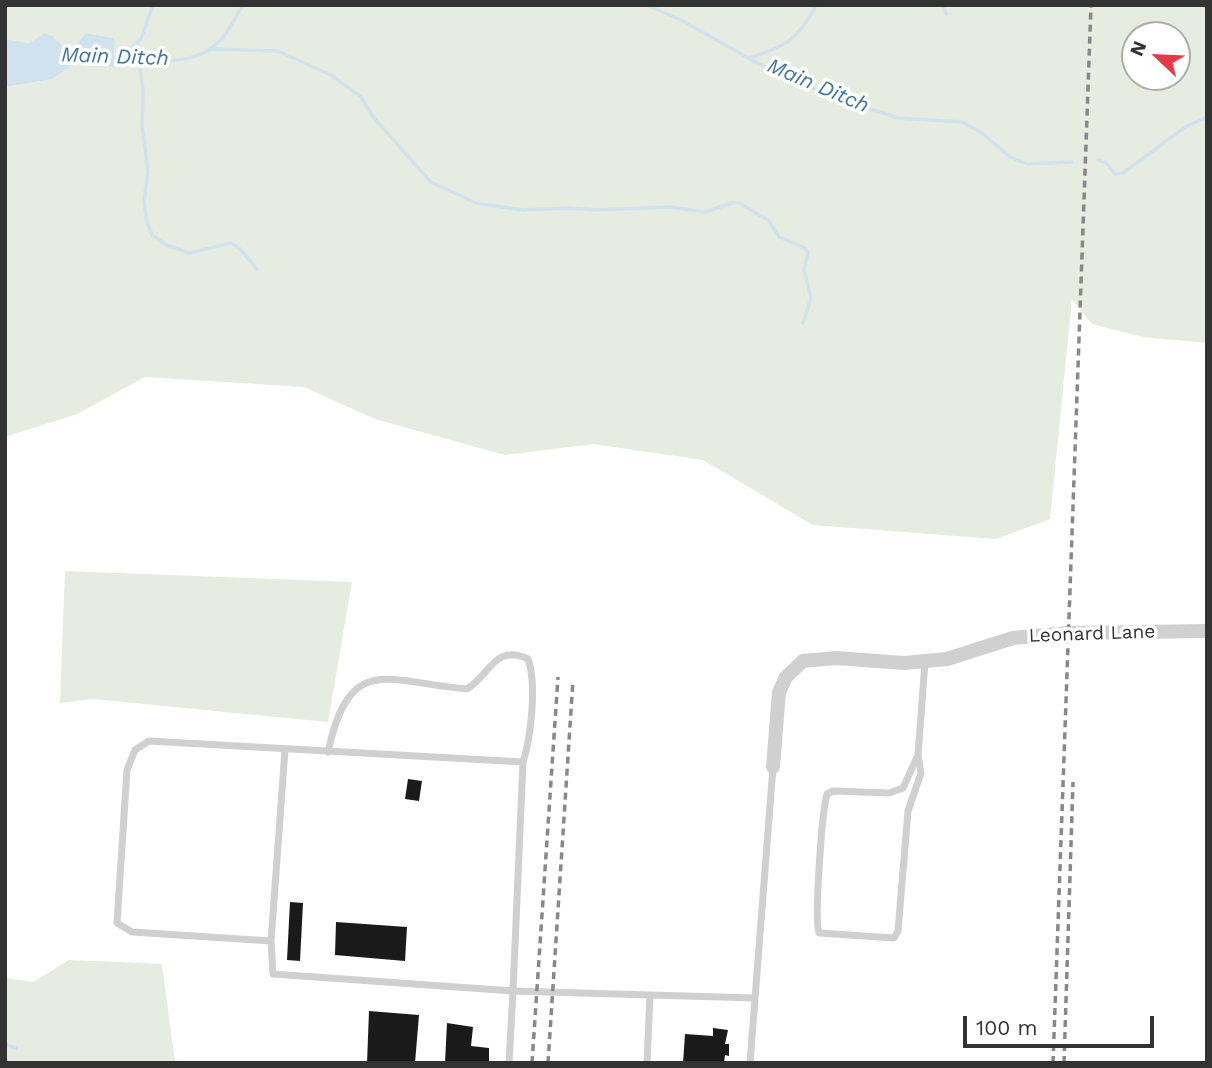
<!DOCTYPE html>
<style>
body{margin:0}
#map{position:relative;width:1212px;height:1068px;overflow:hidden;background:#fff;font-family:"Work Sans",sans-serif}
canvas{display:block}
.frame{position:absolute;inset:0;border:7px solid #333;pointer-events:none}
.north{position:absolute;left:1121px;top:21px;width:70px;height:70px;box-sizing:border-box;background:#fff;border:2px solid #adadad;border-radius:50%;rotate:293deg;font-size:19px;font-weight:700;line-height:28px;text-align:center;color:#333}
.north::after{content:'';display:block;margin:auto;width:24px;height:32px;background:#e63946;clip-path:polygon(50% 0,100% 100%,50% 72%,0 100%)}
.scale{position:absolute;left:963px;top:1016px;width:191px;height:32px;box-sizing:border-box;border:4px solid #333;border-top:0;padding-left:9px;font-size:21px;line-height:24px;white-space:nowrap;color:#333;-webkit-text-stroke:5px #fff;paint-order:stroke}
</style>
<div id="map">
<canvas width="1212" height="1068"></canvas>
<div class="frame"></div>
<div class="north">N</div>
<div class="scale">100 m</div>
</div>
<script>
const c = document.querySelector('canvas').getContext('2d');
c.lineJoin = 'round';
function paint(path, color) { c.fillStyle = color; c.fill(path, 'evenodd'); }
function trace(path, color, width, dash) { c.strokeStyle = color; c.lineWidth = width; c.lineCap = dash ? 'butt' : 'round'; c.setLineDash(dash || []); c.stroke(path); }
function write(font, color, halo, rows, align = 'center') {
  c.font = font + ' "Work Sans",sans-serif'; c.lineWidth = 7; c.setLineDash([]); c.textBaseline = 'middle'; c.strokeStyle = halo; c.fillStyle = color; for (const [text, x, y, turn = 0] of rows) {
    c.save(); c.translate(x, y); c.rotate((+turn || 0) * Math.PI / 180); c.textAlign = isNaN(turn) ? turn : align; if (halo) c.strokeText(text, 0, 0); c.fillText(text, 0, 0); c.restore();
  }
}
const green = new Path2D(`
 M5,5H1207V343L1143,337L1092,324L1072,299L1050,519L996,539L813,525L703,460L593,444L505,455L375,419L304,387L145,377L77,414L5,437V87L53,79L78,61L114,66V38L86,33L68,52L53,36L44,33L29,43L5,39ZM1135,35H1177V77H1135Z
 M65,571L352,582L328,722L93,699L60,703Z
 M69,960L162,964L175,1063H5V978L33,982Z`);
const water = new Path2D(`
 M44,33L53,36L68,52L86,33L114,38V67L78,61L53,79L5,87V39L29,43Z`);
const stream = new Path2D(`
 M647,5L681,20L759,64L835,98L898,118L962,122L982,133L1010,157L1027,164L1072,162
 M942,5L946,14
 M210,49L278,51L331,75L361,97L373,117L431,182L476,203L523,210L569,208L595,210L670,207L705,212L732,203H739L768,220L779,237L803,247L808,252L804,269L811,298L803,323
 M113,57C146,60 191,69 219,42C229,32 235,17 243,5
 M121,58L141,39L153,5
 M749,58C785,47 799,39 816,5
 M139,61L143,90L142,124L148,172L144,201L147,222L152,235L166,245L190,253L231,243L240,249L257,269
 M1098,160L1105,162L1115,174L1123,173L1185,127L1207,117
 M5,1044L16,1048`);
const building = new Path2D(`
 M408,779L422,781L419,801L405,799Z
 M290,902L303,903L300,961L287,960Z
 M336,922L407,927L405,961L335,955Z
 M369,1011L419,1015L415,1063H367Z
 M447,1023L473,1027L471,1046L489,1048V1063H445Z
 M713,1028L728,1030L725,1044H729V1056L725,1055L724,1063H683L685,1034L713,1036Z`);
const service = new Path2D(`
 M328,752C350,650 389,683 467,689C490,675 495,643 528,659C537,684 531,737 523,762
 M918,755L903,788L889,793L833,791L827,794C822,811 814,920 819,933L894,938L898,931L908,811L921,773L918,755L925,662
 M271,941L285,750
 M509,1063L513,991L523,762L149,741L135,750L127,770L117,923L132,932L271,941L273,974L513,991L754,998
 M647,1063L650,995
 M750,1063L773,767`);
const minor = new Path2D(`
 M773,767L779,692L786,677L803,661L836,658L904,663L947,659L1013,638L1068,633L1207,631`);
const rail = new Path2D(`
 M532,1063L558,677
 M548,1063L573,680
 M1053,1063L1091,5
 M1064,1063L1073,782`);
const streetNames = [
 ["Leonard Lane",1092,634,-2]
];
const waterNames = [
 ["Main Ditch",115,57,2],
 ["Main Ditch",818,86,23]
];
paint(green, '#e6ecdf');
paint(water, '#cfe2ee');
trace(stream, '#cfe2ee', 3.5);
paint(building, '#1a1a1a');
trace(service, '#d0d0d0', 7);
trace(minor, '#d0d0d0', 14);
trace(rail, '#888', 3.5, [7, 5]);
write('19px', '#333', '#fff', streetNames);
write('italic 21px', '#3f7597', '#fff', waterNames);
</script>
